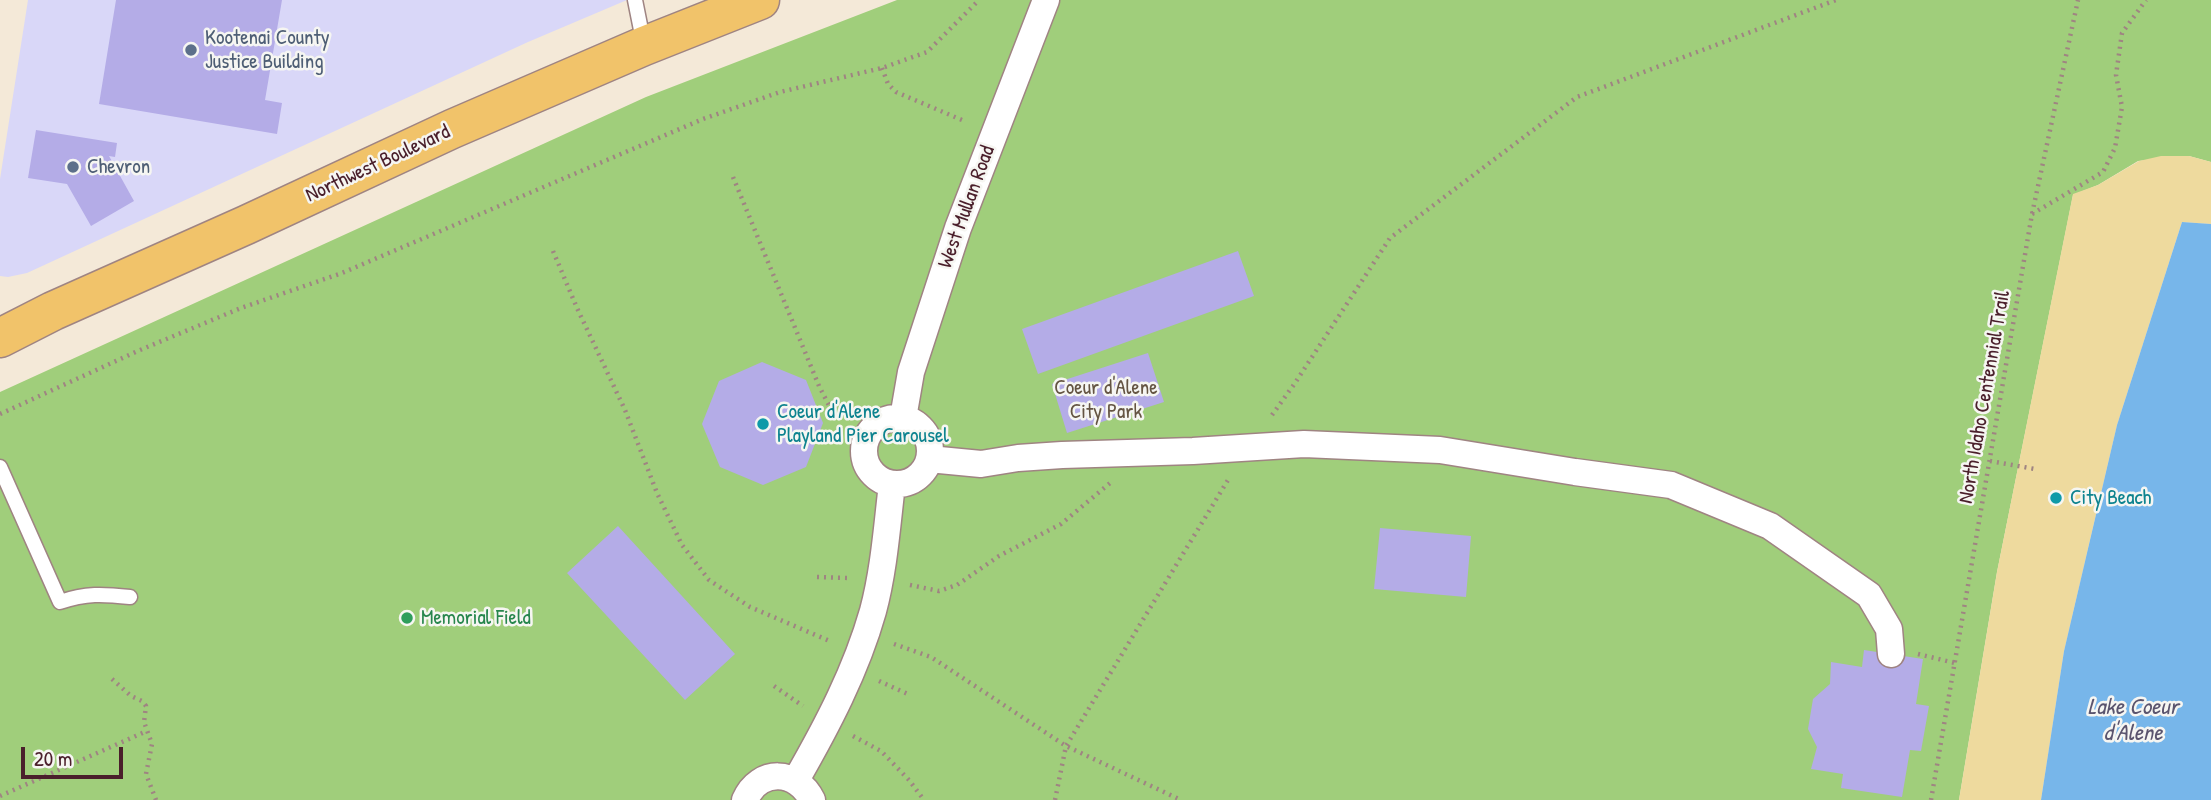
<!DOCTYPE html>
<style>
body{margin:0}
#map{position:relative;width:2211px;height:800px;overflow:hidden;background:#f4e9d8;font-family:"Patrick Hand",sans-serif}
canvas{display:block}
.scale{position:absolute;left:21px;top:747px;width:102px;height:32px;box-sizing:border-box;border:4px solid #4a1f2b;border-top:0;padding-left:9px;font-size:21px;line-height:24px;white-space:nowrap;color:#4a1f2b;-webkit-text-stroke:5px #f6f6f2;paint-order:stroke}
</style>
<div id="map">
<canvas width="2211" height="800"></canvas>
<div class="scale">20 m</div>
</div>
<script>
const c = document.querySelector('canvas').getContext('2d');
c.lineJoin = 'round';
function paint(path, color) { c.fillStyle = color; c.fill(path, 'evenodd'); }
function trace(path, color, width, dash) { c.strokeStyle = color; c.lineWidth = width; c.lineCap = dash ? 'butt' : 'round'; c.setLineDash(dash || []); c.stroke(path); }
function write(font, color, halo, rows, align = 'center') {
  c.font = font + ' "Patrick Hand",sans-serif'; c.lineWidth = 5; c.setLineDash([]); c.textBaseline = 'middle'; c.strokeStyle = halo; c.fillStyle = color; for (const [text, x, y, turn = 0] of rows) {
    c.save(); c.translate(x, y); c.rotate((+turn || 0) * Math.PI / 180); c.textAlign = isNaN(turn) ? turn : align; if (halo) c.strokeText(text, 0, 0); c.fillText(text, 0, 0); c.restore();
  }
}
const built = new Path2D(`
 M28,0H627L528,42L27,273L8,277L0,276V179Z`);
const green = new Path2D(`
 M897,0H2211V162L2189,156L2138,161L2098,185L2073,195L1997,572L1959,800H0V392L646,97Z`);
const sand = new Path2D(`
 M2161,156H2189L2211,162V224L2182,222L2117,425L2064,651L2041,800H1959L1997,572L2073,194L2098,185L2139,161Z`);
const water = new Path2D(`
 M2182,222L2211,224V800H2041L2064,651L2117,425Z`);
const building = new Path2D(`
 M116,0H282L265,100L282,103L277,134L99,104Z
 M36,130L117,143L115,157L109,156L134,201L91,226L67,184L28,178Z
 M1238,251L1254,296L1038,374L1022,329Z
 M1148,353L1164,402L1067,433L1052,384Z
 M762,362L806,380L823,423L806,467L763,485L720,467L702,424L719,381Z
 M618,526L735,654L685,700L567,573Z
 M1380,528L1471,536L1466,597L1374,589Z
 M1864,650L1923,659L1916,704L1929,706L1921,751L1910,750L1902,797L1841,788L1843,774L1811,769L1817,747L1808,729L1813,699L1830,684L1831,662L1862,667Z`);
const path = new Path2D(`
 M882,68L888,84L896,92L962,120
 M733,177L819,386L834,415
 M2032,214L2103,172L2115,148L2122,107L2116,75L2122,33L2146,0
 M553,251L577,308L625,410L657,493L682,545L709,580L750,607L832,642
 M0,414L140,350L241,308L342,273L703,119L780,92L882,68L927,52L979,0
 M1272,415L1295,383L1390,238L1577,97L1836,0
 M1990,461L2035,469
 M817,577L849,578
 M910,585L939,591L957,585L999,556L1061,524L1110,483
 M894,644L931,657L1066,746L1181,800
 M1918,654L1955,663
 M112,679L131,696L142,701L146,706L144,722L152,744L146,774L156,800
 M879,681L910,695
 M774,686L803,706
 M853,736L881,751L909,780L924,800
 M0,796L147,731
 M1055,800L1066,746L1228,480
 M1931,800L2032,214L2078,0`);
const lane = new Path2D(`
 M635,0L644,45
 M0,467L60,602C86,593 103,594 130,597`);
const street = new Path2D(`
 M864 451a33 33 0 1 1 66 0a33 33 0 1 1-66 0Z
 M903,418L911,372L958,228L1046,0
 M929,459L981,464L1018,458L1062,455L1193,451L1304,444L1440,450L1575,472L1671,485L1770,526L1869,595L1889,629L1891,654
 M796,780C827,726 856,671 873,611C884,570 887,526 892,484
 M745,800C759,768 797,769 812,800`);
const primary = new Path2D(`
 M0,338L53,311L246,225L452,129L644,46L760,0`);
const markers = [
 [191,50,7,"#5c6f8a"],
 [73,167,7,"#5c6f8a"],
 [763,424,7,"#0f9aa8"],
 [2056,498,7,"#0f9aa8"],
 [407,618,7,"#2e9e5b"]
];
const serviceNames = [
 ["Kootenai County",205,38],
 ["Justice Building",205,62],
 ["Chevron",87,167]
];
const streetNames = [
 ["Northwest Boulevard",378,164,-25],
 ["West Mullan Road",967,207,-70],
 ["North Idaho Centennial Trail",1985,397,-80]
];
const parkNames = [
 ["Coeur d'Alene",1106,388],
 ["City Park",1106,412]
];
const cultureNames = [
 ["Coeur d'Alene",777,412],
 ["Playland Pier Carousel",777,436],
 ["City Beach",2070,498]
];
const leisureNames = [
 ["Memorial Field",421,618]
];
const waterNames = [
 ["Lake Coeur",2133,708],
 ["d'Alene",2133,734]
];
paint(built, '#d9d7f8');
paint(green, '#a0ce7b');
paint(sand, '#eeda9e');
paint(water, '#77b6ea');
paint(building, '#b4ace7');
trace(lane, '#9f8482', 17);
trace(street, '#9f8482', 29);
trace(primary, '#9f8482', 41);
trace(path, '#9f8482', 4.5, [2, 5]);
trace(lane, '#fff', 14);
trace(street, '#fff', 26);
trace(primary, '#f1c36a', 38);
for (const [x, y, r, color] of markers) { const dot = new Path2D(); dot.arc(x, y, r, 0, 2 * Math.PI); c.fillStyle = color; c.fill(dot); trace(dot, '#f6f6f2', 2.5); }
write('21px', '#4e5e75', '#f6f6f2', serviceNames, 'left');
write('21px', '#4a1f2b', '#f6f6f2', streetNames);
write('21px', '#645443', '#f6f6f2', parkNames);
write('21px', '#0d838f', '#f6f6f2', cultureNames, 'left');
write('21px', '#27864d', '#f6f6f2', leisureNames, 'left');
write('italic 23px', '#5a546e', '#f6f6f2', waterNames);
</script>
